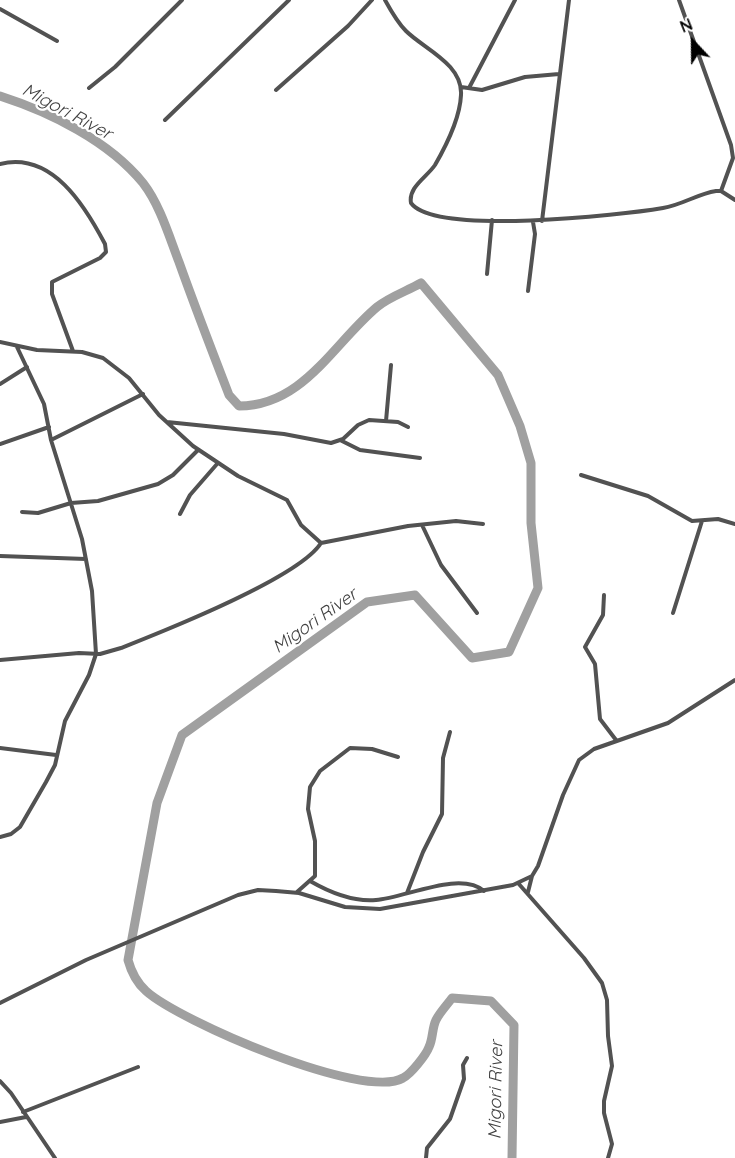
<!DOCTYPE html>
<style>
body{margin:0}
#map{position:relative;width:735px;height:1158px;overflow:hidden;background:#fff;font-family:Quicksand,sans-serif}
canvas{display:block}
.north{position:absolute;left:663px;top:12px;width:60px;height:60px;-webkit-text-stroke:4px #fff;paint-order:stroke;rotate:338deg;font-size:16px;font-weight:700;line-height:24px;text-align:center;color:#000}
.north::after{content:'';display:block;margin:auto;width:21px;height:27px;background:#000;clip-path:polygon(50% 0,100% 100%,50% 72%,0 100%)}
</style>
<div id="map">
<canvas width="735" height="1158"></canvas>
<div class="north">N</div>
</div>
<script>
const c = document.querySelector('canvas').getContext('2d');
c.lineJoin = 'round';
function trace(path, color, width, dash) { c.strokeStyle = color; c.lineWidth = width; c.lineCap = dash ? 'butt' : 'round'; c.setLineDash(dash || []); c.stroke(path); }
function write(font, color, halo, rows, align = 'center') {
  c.font = font + ' Quicksand,sans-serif'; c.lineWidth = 4.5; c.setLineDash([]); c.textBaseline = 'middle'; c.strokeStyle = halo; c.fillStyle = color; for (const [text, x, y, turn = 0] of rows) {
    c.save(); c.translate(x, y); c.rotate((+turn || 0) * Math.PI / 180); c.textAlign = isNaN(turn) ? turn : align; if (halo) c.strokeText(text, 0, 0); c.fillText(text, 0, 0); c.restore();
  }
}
const river = new Path2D(`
 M0,96C50,112 109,141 143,183C160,205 169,236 179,262C195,307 212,351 229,395L239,406C303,406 333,344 377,307C389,297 407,291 421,283L498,375L520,426L531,463V523L538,588L509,652L472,658L415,595L367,602L182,735L157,803L128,960C131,971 136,982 146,991C179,1021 364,1101 403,1078C411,1074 426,1055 429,1047C433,1039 432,1028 436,1020C440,1012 447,1005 452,998L491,1001L514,1025L512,1158`);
const street = new Path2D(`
 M385,0C391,11 397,22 406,31C424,49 463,64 461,95C460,117 446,146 435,165C427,177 408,187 411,203C435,236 622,215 663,208C682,205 697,194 716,191H721L735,200
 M679,0L731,145L733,158L721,191
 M0,9L57,41
 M461,87L482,90L525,77L559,74
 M89,88L115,67L182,0
 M469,88L515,0
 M276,90L348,26L372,0
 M165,120L289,0
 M0,164C52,151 85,206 105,244L106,252L100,258L52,282V294L73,351
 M542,221L569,0
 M487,274L492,220
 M528,291L535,234L533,222
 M0,342L37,350L82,352L103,358L129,378L159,415L193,446L238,476L287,500L301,525L321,543L408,526L456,521L483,524
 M0,384L27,367
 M386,421L391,365
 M167,422L284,434L331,443L343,439L358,425L369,420L398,422L408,427
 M51,440L143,394
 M340,440L360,450L420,458
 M0,444L49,427
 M581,475L648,496L692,521L718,519L735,524
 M22,512L38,513L71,503L98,501L158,484L173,475L198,450
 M180,514L190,495L217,464
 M422,525L441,565L477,613
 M0,556L86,559
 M604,595L603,615L585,647L595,664L600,719L616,740
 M673,613L702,521
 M0,660L79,653L100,654L121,648C164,631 299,578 321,543
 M0,748L56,755
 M0,837L11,834L20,827L46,782L55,765L65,721L89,675L96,654L92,591L82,539L51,440L44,404L17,347
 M310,881C329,892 353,902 376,900C405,898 460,870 484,891
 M518,883L584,958L602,983L607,1000L608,1036L612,1066L604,1101V1113L612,1144L608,1158
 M297,892L315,876V841L308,809L310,787L320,771L350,748L372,749L398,757
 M528,892L532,876
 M407,893L423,852L442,814L443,758L450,732
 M0,1003L86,960L238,895L258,890L276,891L299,893L345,907L380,909L513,885L532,876L538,866L563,795L579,760L594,749L668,723L735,680
 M0,1081L11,1093L55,1158
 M23,1112L138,1067
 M0,1122L26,1117
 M426,1158L427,1148L450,1119L464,1079L463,1065L467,1058`);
const waterNames = [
 ["Migori River",67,112,28],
 ["Migori River",315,621,-35],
 ["Migori River",496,1090,-89]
];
trace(river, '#a0a0a0', 9);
trace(street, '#525252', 4);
write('italic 18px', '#414141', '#fff', waterNames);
</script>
